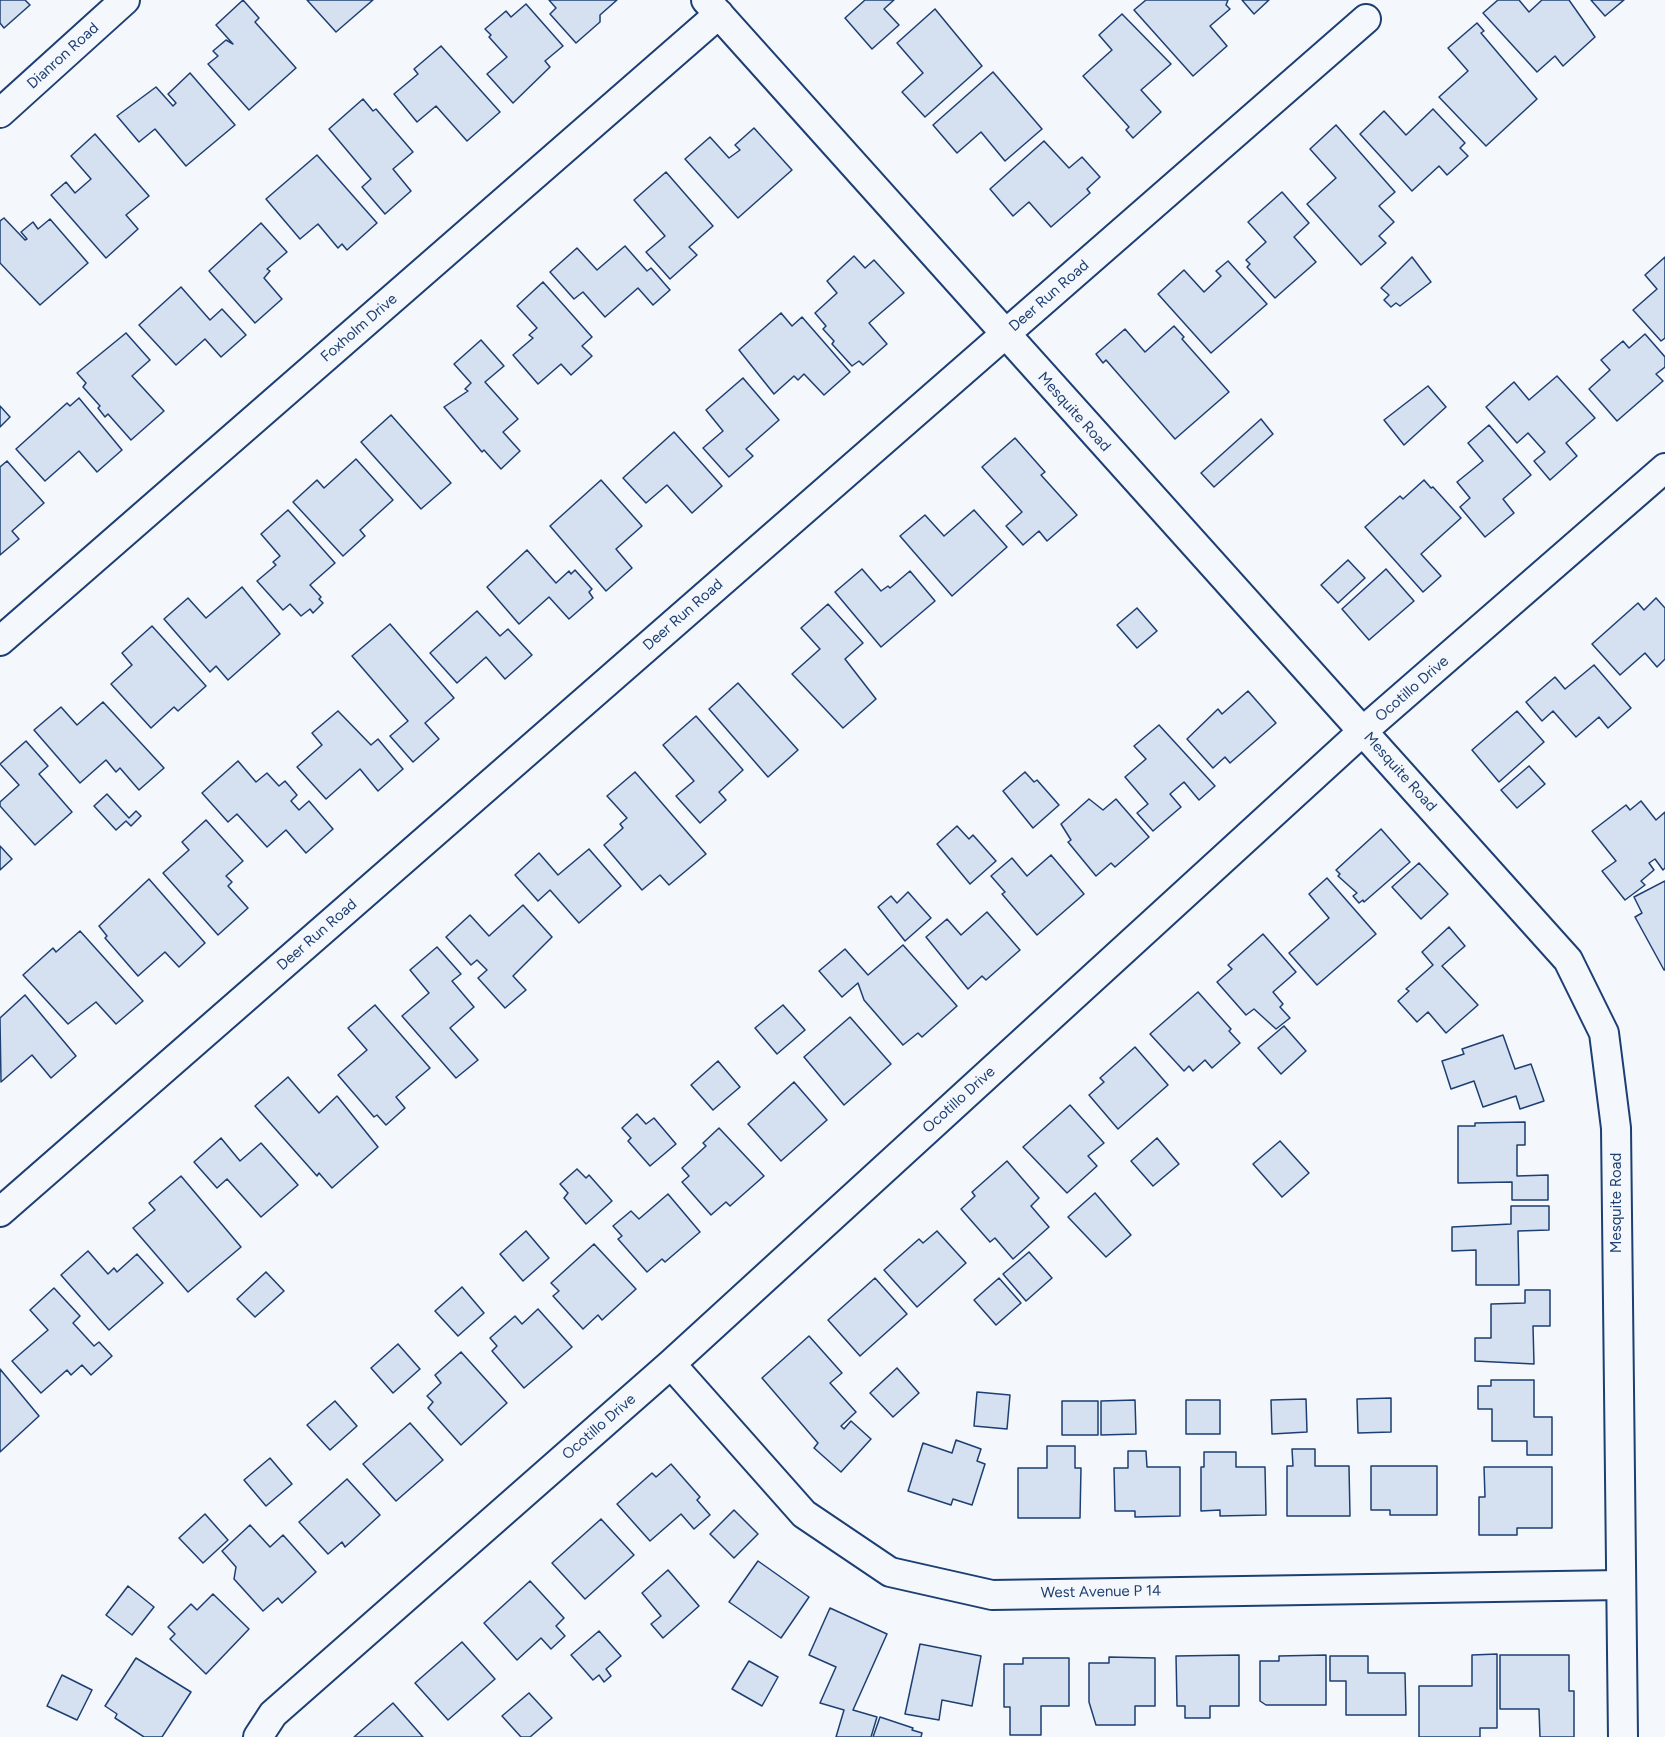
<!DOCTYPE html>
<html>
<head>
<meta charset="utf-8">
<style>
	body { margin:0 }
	canvas { display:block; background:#f4f7fb }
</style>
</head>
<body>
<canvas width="1665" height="1737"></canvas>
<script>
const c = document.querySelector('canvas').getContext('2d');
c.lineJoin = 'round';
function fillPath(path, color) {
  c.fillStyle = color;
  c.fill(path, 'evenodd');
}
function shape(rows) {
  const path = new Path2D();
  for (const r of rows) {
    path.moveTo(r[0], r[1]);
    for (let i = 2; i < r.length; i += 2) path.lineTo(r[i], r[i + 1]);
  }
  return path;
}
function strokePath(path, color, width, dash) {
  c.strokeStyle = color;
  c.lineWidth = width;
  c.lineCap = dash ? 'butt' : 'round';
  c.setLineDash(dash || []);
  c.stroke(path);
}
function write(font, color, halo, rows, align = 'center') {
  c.font = font + ' Figtree,sans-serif';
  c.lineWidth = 4.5;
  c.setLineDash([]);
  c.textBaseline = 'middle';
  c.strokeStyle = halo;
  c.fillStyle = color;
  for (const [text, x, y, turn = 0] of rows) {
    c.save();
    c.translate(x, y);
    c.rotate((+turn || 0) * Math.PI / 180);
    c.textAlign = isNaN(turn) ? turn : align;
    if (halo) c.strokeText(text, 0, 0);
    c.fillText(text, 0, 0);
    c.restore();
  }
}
const building = shape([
	[0,0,25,0,30,5,4,28,0,23,0,0],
	[243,0,259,18,255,22,296,68,249,110,208,64,218,56,213,51,226,40,233,44,216,25,243,0],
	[307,0,373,0,336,32,307,0],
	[549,0,617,0,600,15,600,22,576,43,550,14,556,8,549,0],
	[865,0,894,0,884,9,899,25,872,49,845,18,865,0],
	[1146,0,1228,0,1226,5,1230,9,1210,26,1227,46,1193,76,1134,10,1146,0],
	[1242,0,1269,0,1254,14,1242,0],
	[1498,0,1519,0,1529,12,1542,0,1569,0,1595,37,1563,66,1555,56,1537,72,1483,13,1498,0],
	[1591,0,1624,0,1605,16,1591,0],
	[526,4,563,46,545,61,550,67,513,103,487,74,507,57,489,37,491,35,485,29,506,11,511,17,526,4],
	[935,9,982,66,925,117,902,92,923,73,897,43,935,9],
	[1122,14,1171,64,1141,90,1161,112,1133,138,1126,130,1129,127,1083,76,1112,50,1099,35,1122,14],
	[1477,23,1484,31,1481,33,1537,99,1486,146,1439,97,1468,71,1448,48,1477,23],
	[441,46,500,112,467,141,436,106,417,122,394,94,418,74,414,69,441,46],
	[993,72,1042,129,1005,161,981,132,957,153,933,125,993,72],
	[190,73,235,125,186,166,155,129,139,142,117,116,156,87,173,106,176,103,168,94,190,73],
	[363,99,373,111,376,109,413,152,393,169,411,191,385,214,362,187,371,179,329,129,363,99],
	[1433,109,1465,143,1460,148,1468,156,1447,175,1439,166,1412,191,1360,134,1384,111,1406,135,1433,109],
	[1336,125,1395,192,1379,206,1394,222,1379,236,1386,243,1361,265,1307,204,1336,178,1310,149,1336,125],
	[754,128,792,170,738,218,685,159,710,137,729,158,740,150,735,145,754,128],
	[95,134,149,196,126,215,138,229,106,258,51,195,66,182,75,193,91,179,71,156,95,134],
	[1044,141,1069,168,1082,157,1100,177,1087,189,1090,193,1051,227,1029,202,1013,216,990,189,1044,141],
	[317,155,377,223,347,250,342,244,338,248,318,224,300,239,266,199,317,155],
	[666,172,713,226,689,247,697,255,670,279,646,252,665,236,634,200,666,172],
	[1282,192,1309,223,1294,237,1316,262,1275,298,1247,267,1250,264,1246,260,1266,242,1248,222,1282,192],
	[4,218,25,240,27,239,21,232,33,222,38,229,50,219,88,263,40,305,0,263,0,221,4,218],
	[261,223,287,252,267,269,270,271,264,278,282,299,255,323,209,271,261,223],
	[625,246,647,271,651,268,670,290,653,305,638,288,605,317,583,292,574,299,550,272,577,248,597,270,625,246],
	[854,256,865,268,874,260,904,293,869,323,887,344,863,365,859,361,852,366,832,344,834,341,823,329,826,326,815,313,837,293,827,281,854,256],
	[1412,257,1431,282,1400,306,1396,303,1391,307,1384,300,1389,295,1381,288,1412,257],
	[1665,257,1665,338,1661,341,1633,310,1657,289,1645,275,1665,257],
	[1228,261,1267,304,1211,353,1158,294,1184,270,1204,292,1221,276,1216,271,1228,261],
	[543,282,592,337,582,346,592,356,571,375,561,364,538,384,513,355,533,338,529,335,537,328,517,306,543,282],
	[181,287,210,320,222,309,246,335,221,357,205,339,176,365,139,325,181,287],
	[781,313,792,326,802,317,850,372,824,395,804,374,798,380,794,376,774,394,739,350,781,313],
	[1174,326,1184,337,1182,339,1229,392,1175,439,1106,360,1103,363,1096,354,1125,329,1145,352,1174,326],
	[126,333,150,360,132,376,164,411,131,440,108,414,105,417,98,408,100,406,83,387,86,383,77,373,126,333],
	[1645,334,1665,357,1665,367,1656,374,1663,381,1617,421,1589,389,1610,370,1601,360,1623,341,1629,348,1645,334],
	[481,340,504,366,485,382,518,419,503,432,520,451,501,469,484,450,482,452,444,407,468,391,465,389,471,383,454,364,481,340],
	[1557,376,1595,418,1566,443,1577,456,1550,480,1534,461,1545,452,1528,433,1517,443,1486,407,1514,382,1529,400,1557,376],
	[743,378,779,420,746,449,753,456,729,477,703,448,723,431,706,410,743,378],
	[1428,386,1446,407,1404,445,1384,420,1428,386],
	[79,398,122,450,97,472,79,451,45,481,16,449,67,403,70,406,79,398],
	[0,406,10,417,0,427,0,406],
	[391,415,451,483,421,509,361,442,391,415],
	[1261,419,1273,434,1214,487,1201,473,1261,419],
	[1489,425,1531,475,1503,499,1514,513,1485,537,1460,507,1470,498,1457,482,1483,461,1468,443,1489,425],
	[674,432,722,486,692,513,667,485,646,503,623,478,674,432],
	[1015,438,1045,472,1041,475,1077,515,1047,541,1039,531,1023,545,1006,526,1022,512,982,467,1015,438],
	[356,459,393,500,360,530,365,536,343,556,293,502,317,480,324,488,356,459],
	[7,461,44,503,12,531,19,539,0,555,0,467,7,461],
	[601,480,642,526,616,549,632,568,606,591,550,526,601,480],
	[1424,480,1431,488,1433,487,1461,518,1421,554,1441,576,1423,592,1365,527,1400,496,1403,499,1424,480],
	[288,510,335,563,310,585,321,597,319,599,323,603,313,613,310,609,301,616,290,604,283,610,257,581,276,565,273,562,280,556,261,534,288,510],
	[974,510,1007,547,952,596,900,536,925,515,944,536,974,510],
	[527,550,556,583,569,571,571,574,575,570,592,589,589,592,593,598,569,619,549,597,519,624,487,587,527,550],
	[1348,560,1365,578,1338,603,1321,585,1348,560],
	[862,569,881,591,888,586,890,588,910,571,935,601,881,647,835,592,862,569],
	[1386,569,1414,601,1369,640,1342,609,1386,569],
	[242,587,280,634,228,680,216,666,210,672,164,619,188,598,206,618,242,587],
	[1656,598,1665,608,1665,659,1657,667,1645,653,1620,675,1592,644,1638,603,1644,610,1656,598],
	[828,604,863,643,845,659,876,699,843,728,792,674,820,649,801,628,828,604],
	[1137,608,1157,631,1137,648,1117,625,1137,608],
	[477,611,500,636,508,629,532,655,505,679,486,657,457,683,430,653,477,611],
	[390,624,454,698,425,723,439,739,413,762,390,736,408,721,352,656,390,624],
	[152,626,206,686,178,711,174,707,151,728,111,684,132,665,122,653,152,626],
	[1594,665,1631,708,1608,728,1599,717,1576,737,1553,711,1542,721,1526,702,1555,677,1565,689,1594,665],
	[738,683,798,750,768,777,709,709,738,683],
	[1248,691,1276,723,1230,763,1225,757,1213,768,1187,739,1218,709,1222,714,1248,691],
	[103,702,164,768,139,790,120,768,116,772,106,760,80,783,34,730,61,707,77,725,103,702],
	[338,711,371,745,378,739,403,769,378,791,360,769,326,799,297,767,322,745,312,733,338,711],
	[1517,711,1544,742,1499,782,1472,750,1517,711],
	[696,716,743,770,719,792,726,800,700,823,676,796,694,781,663,745,696,716],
	[1159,725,1215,786,1199,800,1184,782,1170,794,1181,807,1153,831,1137,813,1148,804,1125,777,1146,759,1134,746,1159,725],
	[26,741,48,766,39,774,72,812,35,845,0,806,0,802,19,785,0,764,26,741],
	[238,761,256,782,267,773,279,786,285,781,297,795,291,801,299,810,309,801,333,829,306,853,286,830,267,847,237,814,228,822,202,793,238,761],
	[1529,766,1545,784,1517,808,1501,790,1529,766],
	[635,772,706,854,669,885,660,875,642,890,604,845,623,828,620,824,627,818,607,796,635,772],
	[1025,772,1034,782,1037,780,1059,805,1033,828,1003,791,1025,772],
	[107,794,129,818,136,811,141,816,131,826,126,821,116,830,94,806,107,794],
	[1089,799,1103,810,1116,799,1149,837,1115,867,1111,863,1096,876,1068,842,1071,840,1061,824,1089,799],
	[1641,801,1656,820,1665,812,1665,868,1663,870,1655,859,1649,863,1654,870,1641,881,1645,885,1625,900,1602,871,1616,861,1592,831,1626,805,1630,810,1641,801],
	[206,820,243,861,226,876,232,882,228,886,248,908,218,935,163,873,189,850,182,842,206,820],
	[957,826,969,839,973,835,996,861,970,884,937,844,957,826],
	[1381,829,1410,862,1364,902,1363,900,1359,903,1353,896,1357,893,1338,876,1340,874,1336,870,1381,829],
	[0,846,12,859,0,870,0,846],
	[589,849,621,886,579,923,550,890,538,901,515,875,539,853,558,875,589,849],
	[1051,855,1084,894,1037,935,1002,894,1005,892,991,876,1012,858,1027,876,1051,855],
	[1419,863,1448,894,1421,919,1392,887,1419,863],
	[1327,878,1376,934,1317,985,1289,953,1329,918,1309,894,1327,878],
	[149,879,205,943,179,967,165,952,138,976,105,938,107,936,99,926,149,879],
	[1665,881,1665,970,1664,970,1635,917,1642,913,1634,897,1665,881],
	[908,892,931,918,905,941,878,907,891,896,897,903,908,892],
	[523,905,552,937,513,976,526,990,505,1008,478,978,487,970,477,960,471,965,446,937,470,915,489,936,523,905],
	[987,912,1020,950,986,980,982,976,968,989,926,937,947,919,961,935,987,912],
	[1449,927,1465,946,1442,966,1478,1005,1446,1033,1428,1012,1417,1022,1398,1001,1409,991,1406,989,1433,965,1422,952,1449,927],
	[80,931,143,1001,116,1024,96,1002,68,1024,23,975,53,948,56,952,80,931],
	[1263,934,1296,972,1273,992,1283,1004,1280,1007,1290,1018,1276,1029,1254,1009,1246,1015,1217,982,1232,969,1228,965,1263,934],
	[903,945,957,1006,922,1037,918,1033,903,1045,864,1000,858,983,842,997,819,971,845,949,868,975,903,945],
	[437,947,461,974,452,981,474,1007,450,1028,478,1060,456,1078,402,1016,429,993,410,970,437,947],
	[1198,992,1231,1029,1229,1031,1240,1043,1212,1068,1205,1060,1193,1071,1189,1066,1184,1071,1150,1034,1198,992],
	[25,995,76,1056,51,1078,32,1055,1,1082,0,1018,25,995],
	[375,1005,430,1068,396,1097,405,1108,386,1125,377,1115,374,1117,338,1075,367,1050,348,1028,375,1005],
	[783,1005,805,1030,777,1054,755,1028,783,1005],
	[850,1017,891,1064,844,1105,804,1057,850,1017],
	[1284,1026,1306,1051,1281,1074,1258,1048,1284,1026],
	[1503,1035,1515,1069,1531,1064,1544,1101,1520,1109,1516,1096,1483,1107,1474,1081,1451,1089,1442,1061,1464,1054,1462,1049,1503,1035],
	[1135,1047,1168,1085,1118,1129,1089,1095,1104,1082,1100,1078,1135,1047],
	[718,1061,740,1087,713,1110,691,1085,718,1061],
	[288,1077,319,1113,337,1096,378,1147,332,1188,319,1173,317,1176,255,1106,288,1077],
	[794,1082,827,1120,781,1161,748,1124,794,1082],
	[1070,1105,1104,1143,1088,1156,1097,1166,1067,1193,1023,1147,1070,1105],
	[637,1114,646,1124,654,1118,676,1144,650,1166,628,1141,631,1138,622,1128,637,1114],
	[1525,1122,1525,1145,1517,1145,1517,1176,1548,1175,1548,1200,1512,1200,1512,1182,1458,1183,1458,1126,1475,1126,1475,1123,1525,1122],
	[719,1128,764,1176,730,1206,726,1202,711,1215,682,1182,689,1176,682,1168,706,1146,703,1143,719,1128],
	[221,1138,240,1161,261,1143,298,1185,261,1217,227,1179,217,1188,194,1162,221,1138],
	[1157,1138,1179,1164,1153,1186,1131,1161,1157,1138],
	[1280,1141,1309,1173,1282,1197,1253,1164,1280,1141],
	[1007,1161,1039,1198,1031,1206,1049,1227,1013,1259,995,1238,990,1242,961,1209,975,1196,972,1192,1007,1161],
	[577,1169,586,1178,589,1175,612,1201,586,1224,564,1198,568,1193,560,1184,577,1169],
	[181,1176,241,1247,188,1292,133,1228,155,1210,149,1203,181,1176],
	[1095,1193,1131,1235,1106,1257,1068,1217,1095,1193],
	[668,1194,700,1232,665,1262,662,1259,647,1272,618,1239,622,1236,613,1226,631,1211,639,1219,668,1194],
	[1511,1206,1549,1206,1549,1230,1518,1231,1519,1285,1476,1285,1476,1250,1452,1251,1452,1227,1511,1224,1511,1206],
	[526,1231,549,1258,523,1281,500,1254,526,1231],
	[937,1231,966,1263,917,1307,884,1270,919,1239,923,1243,937,1231],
	[594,1244,636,1289,602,1320,598,1315,583,1329,553,1296,559,1291,551,1283,594,1244],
	[88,1251,108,1274,114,1268,117,1272,137,1254,163,1283,109,1330,61,1275,88,1251],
	[1029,1252,1052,1278,1026,1301,1003,1274,1029,1252],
	[266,1272,284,1291,255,1317,237,1299,266,1272],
	[875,1278,907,1314,860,1356,828,1320,875,1278],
	[999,1278,1021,1303,996,1325,974,1300,999,1278],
	[462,1287,484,1313,458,1336,435,1311,462,1287],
	[54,1288,80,1316,73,1323,94,1346,99,1342,112,1356,91,1375,82,1365,71,1375,67,1370,41,1393,12,1361,48,1330,30,1310,54,1288],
	[1525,1290,1550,1290,1550,1326,1533,1326,1534,1364,1475,1361,1475,1338,1491,1338,1491,1304,1525,1303,1525,1290],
	[538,1309,572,1347,524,1388,492,1351,497,1346,490,1338,515,1316,522,1324,538,1309],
	[809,1336,842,1373,830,1383,856,1412,841,1426,844,1429,851,1421,871,1439,841,1472,814,1448,818,1443,762,1378,809,1336],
	[398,1344,420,1369,393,1393,371,1368,398,1344],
	[461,1352,507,1403,461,1445,428,1408,433,1402,427,1396,441,1383,435,1375,461,1352],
	[897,1368,919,1393,893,1417,870,1393,897,1368],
	[0,1369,39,1416,0,1452,0,1369],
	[1491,1380,1534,1380,1534,1417,1552,1417,1552,1455,1527,1455,1527,1441,1492,1441,1492,1409,1478,1409,1478,1386,1491,1386,1491,1380],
	[977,1392,1010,1395,1007,1429,974,1426,977,1392],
	[1391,1398,1391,1432,1358,1433,1357,1399,1391,1398],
	[1306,1399,1307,1432,1272,1434,1271,1400,1306,1399],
	[1135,1400,1136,1434,1101,1435,1101,1401,1135,1400],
	[1186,1400,1220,1400,1220,1434,1186,1434,1186,1400],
	[335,1401,357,1426,330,1450,307,1425,335,1401],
	[1062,1401,1098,1401,1098,1435,1062,1435,1062,1401],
	[410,1423,443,1460,396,1501,363,1464,410,1423],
	[956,1440,981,1449,977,1461,985,1464,972,1505,953,1499,951,1505,908,1491,923,1443,952,1453,956,1440],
	[1047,1446,1075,1446,1075,1468,1081,1468,1080,1518,1018,1518,1018,1468,1047,1468,1047,1446],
	[1292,1449,1315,1449,1315,1466,1349,1466,1350,1516,1287,1516,1287,1466,1293,1466,1292,1449],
	[1128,1451,1146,1451,1147,1467,1180,1467,1180,1516,1135,1517,1135,1511,1115,1511,1114,1468,1128,1468,1128,1451],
	[1204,1452,1236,1452,1236,1467,1265,1467,1266,1515,1220,1516,1220,1510,1201,1511,1201,1467,1204,1467,1204,1452],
	[270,1458,292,1484,266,1506,244,1480,270,1458],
	[671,1464,700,1497,697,1500,710,1515,694,1529,681,1514,650,1541,617,1504,652,1473,656,1477,671,1464],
	[1371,1466,1437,1466,1437,1515,1390,1515,1390,1510,1371,1510,1371,1466],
	[1484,1467,1552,1467,1552,1528,1517,1528,1517,1535,1479,1535,1479,1497,1485,1497,1484,1467],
	[347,1479,380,1515,345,1547,342,1542,328,1554,299,1522,347,1479],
	[734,1510,758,1534,734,1558,710,1534,734,1510],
	[205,1514,228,1540,203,1563,179,1538,205,1514],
	[601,1519,634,1555,585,1599,552,1563,601,1519],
	[250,1525,270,1547,283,1535,316,1572,282,1603,278,1598,263,1611,234,1579,236,1567,222,1551,250,1525],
	[758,1561,809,1597,781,1638,729,1602,758,1561],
	[668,1570,699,1606,663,1638,651,1624,661,1616,642,1593,668,1570],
	[530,1581,564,1618,556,1626,565,1636,551,1649,541,1638,517,1660,484,1623,530,1581],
	[128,1586,154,1607,132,1635,106,1615,128,1586],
	[213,1594,249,1629,206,1674,170,1639,175,1634,168,1627,191,1604,197,1610,213,1594],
	[830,1608,887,1634,853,1710,877,1717,871,1737,836,1737,844,1710,820,1703,836,1667,809,1655,830,1608],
	[599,1631,621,1656,606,1669,611,1676,604,1682,599,1675,593,1680,571,1655,599,1631],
	[462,1642,495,1679,448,1720,415,1683,462,1642],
	[920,1644,981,1656,972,1706,942,1700,939,1720,905,1714,920,1644],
	[1497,1654,1497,1728,1480,1728,1480,1737,1419,1737,1419,1686,1472,1686,1472,1655,1497,1654],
	[1239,1655,1239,1706,1210,1706,1210,1718,1185,1718,1185,1706,1177,1706,1176,1656,1239,1655],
	[1326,1655,1326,1705,1266,1705,1260,1701,1260,1661,1279,1661,1279,1656,1326,1655],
	[1500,1655,1569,1655,1569,1691,1574,1691,1574,1737,1540,1737,1539,1709,1500,1709,1500,1655],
	[1330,1656,1368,1656,1368,1673,1405,1673,1406,1715,1346,1715,1346,1681,1330,1681,1330,1656],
	[1109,1657,1155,1658,1155,1706,1135,1706,1135,1725,1096,1725,1089,1702,1089,1663,1109,1663,1109,1657],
	[136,1658,191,1692,162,1737,144,1737,115,1718,117,1714,105,1706,136,1658],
	[1023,1658,1069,1658,1069,1706,1041,1706,1041,1735,1010,1735,1010,1707,1004,1707,1004,1664,1023,1664,1023,1658],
	[749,1661,778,1677,762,1706,732,1689,749,1661],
	[62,1675,92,1690,77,1720,47,1706,62,1675],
	[529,1693,552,1718,530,1737,521,1737,502,1716,529,1693],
	[393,1703,423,1737,354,1737,393,1703],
	[880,1717,913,1728,912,1730,922,1733,921,1737,873,1737,880,1717]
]);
const minor = shape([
	[706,0,1568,960,1604,1033,1616,1128,1623,1737],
	[0,113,125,0],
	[0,641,719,14],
	[0,1212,1366,19],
	[671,1364,804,1514,890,1572,992,1595,1620,1585],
	[258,1737,273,1714,671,1364,1363,731,1665,468]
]);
const streetNames = [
	["Dianron Road",63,56,-42],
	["Deer Run Road",1049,296,-41],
	["Foxholm Drive",359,328,-41],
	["Mesquite Road",1074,412,48],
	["Deer Run Road",683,615,-41],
	["Ocotillo Drive",1412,689,-41],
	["Mesquite Road",1400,772,48],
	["Deer Run Road",317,935,-41],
	["Ocotillo Drive",959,1100,-42],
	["Mesquite Road",1617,1203,-90],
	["Ocotillo Drive",599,1427,-41],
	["West Avenue P 14",1101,1592,-1]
];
fillPath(building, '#d5e0f0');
strokePath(building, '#1d3f73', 1.5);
strokePath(minor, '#1d3f73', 32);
strokePath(minor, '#f4f7fb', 28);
write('15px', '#1d3f73', '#f4f7fb', streetNames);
</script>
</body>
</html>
